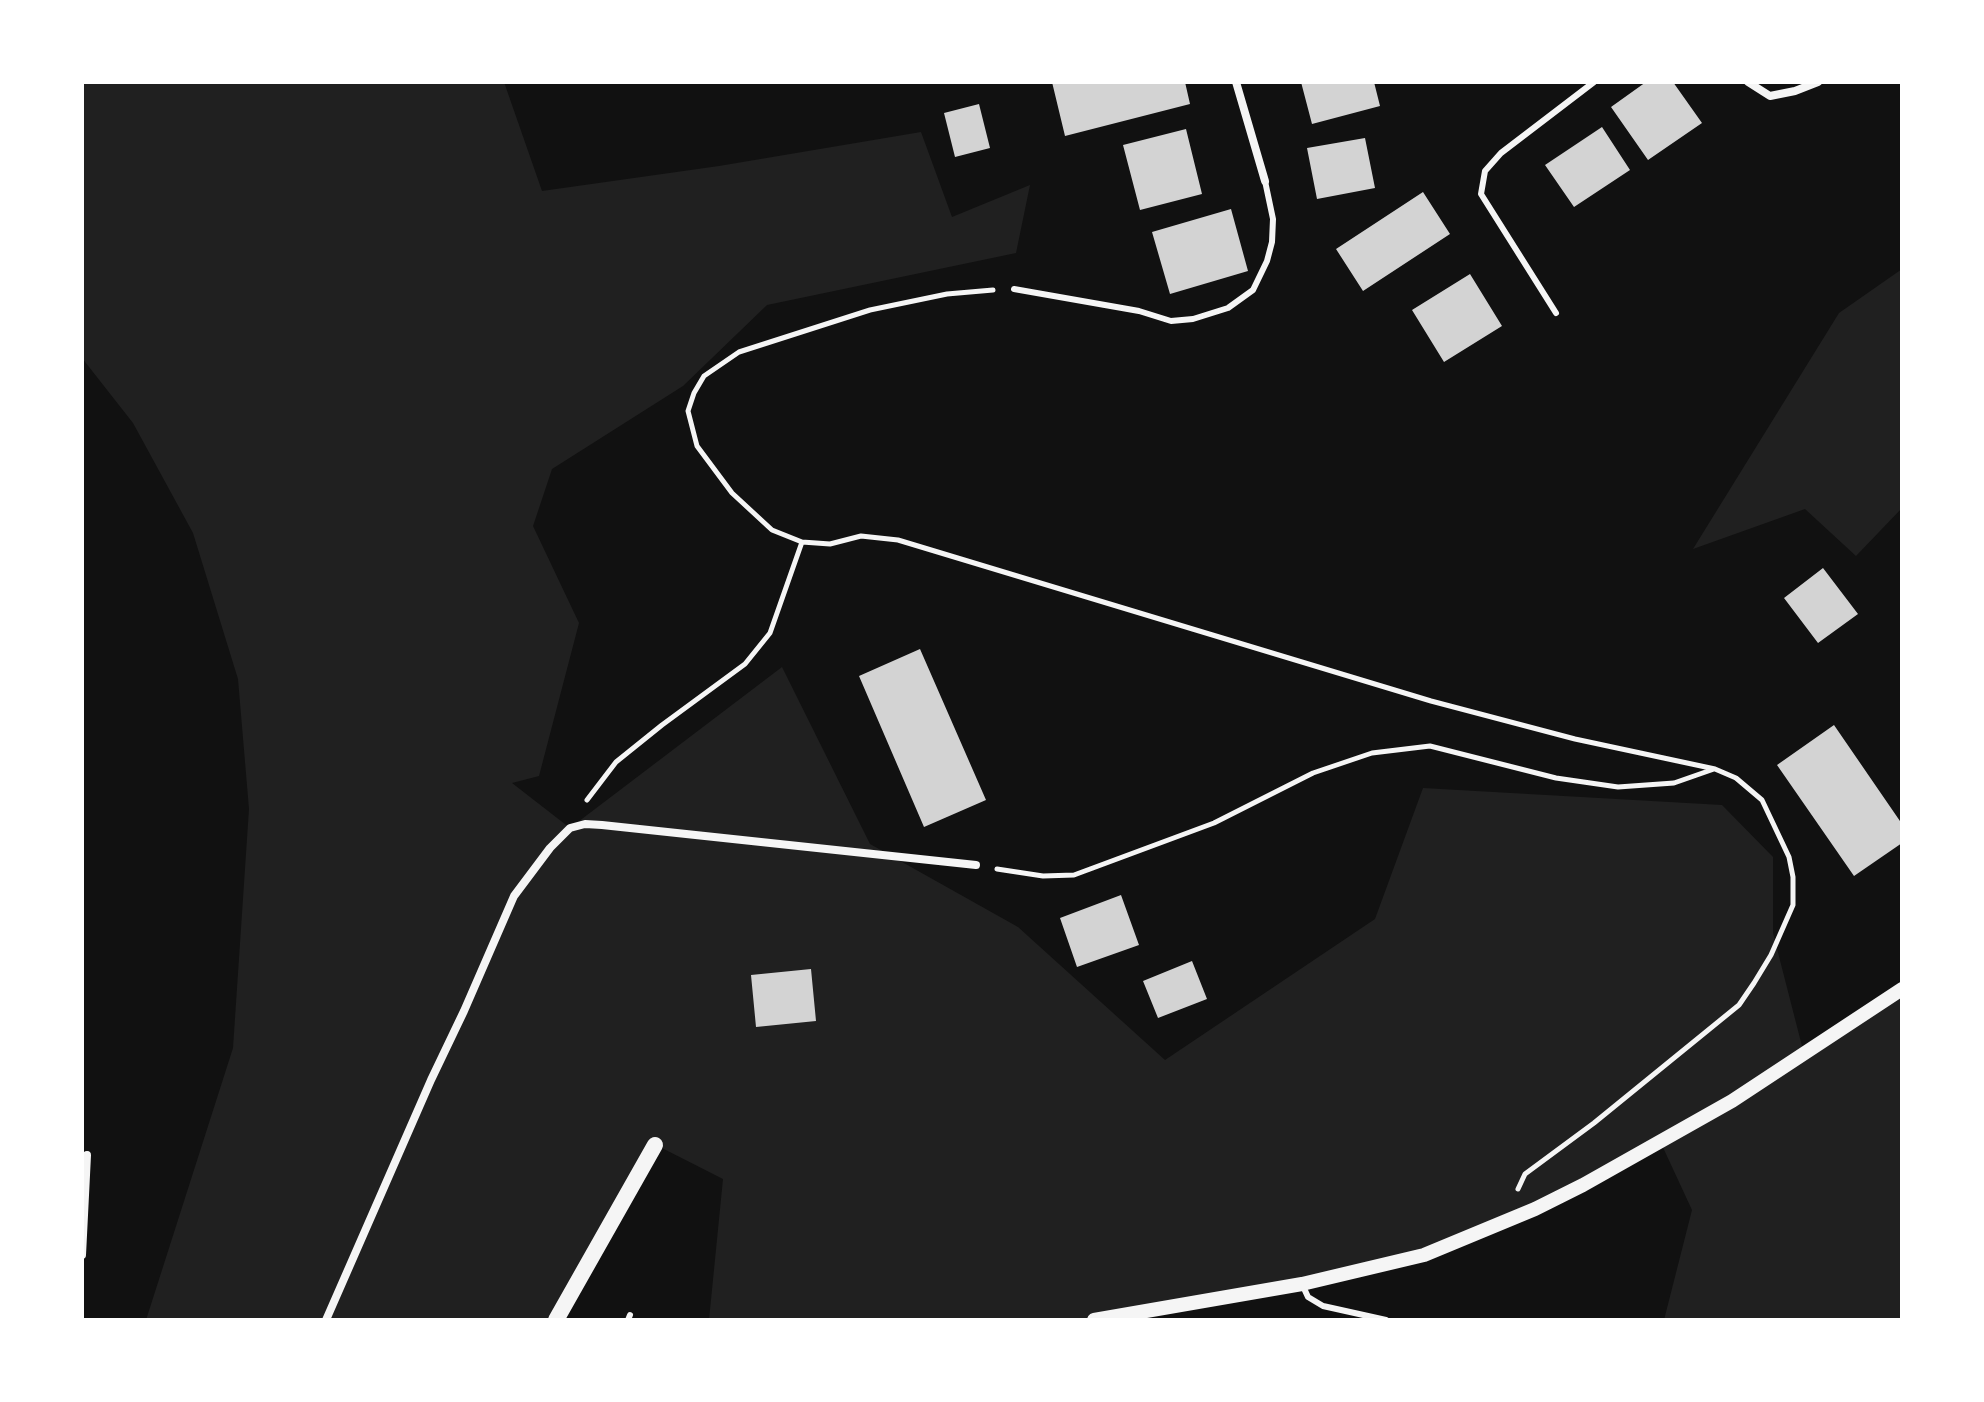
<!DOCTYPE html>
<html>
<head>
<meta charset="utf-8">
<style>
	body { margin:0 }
	#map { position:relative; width:1984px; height:1402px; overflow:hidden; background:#111; font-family:"Exo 2",sans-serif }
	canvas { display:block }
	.frame { position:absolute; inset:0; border:84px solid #fff; pointer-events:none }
</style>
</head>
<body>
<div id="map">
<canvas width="1984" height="1402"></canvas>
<div class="frame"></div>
</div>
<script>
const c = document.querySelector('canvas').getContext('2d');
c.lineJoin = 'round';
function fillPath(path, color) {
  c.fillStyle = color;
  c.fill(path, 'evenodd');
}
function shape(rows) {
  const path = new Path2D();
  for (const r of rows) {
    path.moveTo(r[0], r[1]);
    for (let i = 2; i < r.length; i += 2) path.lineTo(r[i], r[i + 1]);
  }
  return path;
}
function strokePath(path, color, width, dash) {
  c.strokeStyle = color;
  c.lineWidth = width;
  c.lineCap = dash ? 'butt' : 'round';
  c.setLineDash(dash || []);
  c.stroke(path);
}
const green = shape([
	[82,82,504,82,542,191,719,166,921,132,952,217,1030,185,1016,253,767,305,683,386,552,469,533,526,579,623,539,776,512,783,570,828,782,667,870,844,1018,927,1165,1060,1375,919,1423,788,1722,805,1773,857,1773,933,1804,1054,1902,985,1902,1320,1664,1320,1692,1210,1660,1141,1583,1185,1424,1255,1095,1320,709,1320,723,1179,656,1145,556,1320,146,1320,233,1048,249,809,238,679,193,533,133,423,82,358],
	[1902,269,1902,508,1856,556,1805,509,1693,549,1839,313]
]);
const building = shape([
	[1052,82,1185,82,1190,104,1065,136],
	[1301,82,1374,82,1380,106,1312,124],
	[1646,82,1673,82,1702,123,1648,160,1611,107],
	[979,104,990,148,955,157,944,113],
	[1602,127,1630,170,1574,207,1545,165],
	[1186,129,1202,194,1140,210,1123,145],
	[1365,138,1375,188,1317,199,1307,148],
	[1423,192,1450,234,1363,291,1336,249],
	[1231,209,1248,271,1170,294,1152,232],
	[1470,274,1502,326,1444,362,1412,310],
	[1823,568,1858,614,1818,643,1784,598],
	[920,649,986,800,924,827,859,676],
	[1834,725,1902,824,1902,843,1854,876,1777,765],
	[1121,895,1139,945,1077,967,1060,918],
	[1192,961,1207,999,1158,1018,1143,981],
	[811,969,816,1021,756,1027,751,975]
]);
const path = shape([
	[993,290,947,294,870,310,739,352,704,376,694,393,688,411,697,446,732,493,772,530,802,542,830,544,861,536,898,540,1431,701,1575,739,1715,769,1736,778,1762,800,1789,857,1793,877,1793,905,1771,955,1754,983,1739,1005,1594,1123,1525,1174,1518,1189],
	[587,800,616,762,662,725,745,664,770,633,802,542],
	[997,869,1043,876,1074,875,1214,823,1313,773,1372,753,1430,746,1556,778,1618,787,1674,783,1714,769]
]);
const service = shape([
	[1014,289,1139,311,1171,321,1193,319,1228,308,1253,290,1267,261,1272,242,1273,219,1265,181],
	[1556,313,1481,194,1485,171,1501,153,1594,82],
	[1302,1284,1308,1297,1323,1306,1386,1320],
	[628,1320,630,1315]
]);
const minor = shape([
	[1236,82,1265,181],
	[1748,82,1770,96,1795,91,1818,82],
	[82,1255,87,1155],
	[326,1320,431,1080,464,1011,514,896,550,848,570,828,585,824,602,825,976,865]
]);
const tertiary = shape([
	[1094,1320,1302,1284,1424,1255,1535,1209,1583,1185,1732,1101,1902,989]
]);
const secondary = shape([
	[556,1320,655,1145]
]);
fillPath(green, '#202020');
fillPath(building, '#d3d3d3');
strokePath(path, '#f5f5f5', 5);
strokePath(service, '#f5f5f5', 6);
strokePath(minor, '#f5f5f5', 8);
strokePath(tertiary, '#f5f5f5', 14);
strokePath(secondary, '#f5f5f5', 16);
</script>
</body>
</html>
